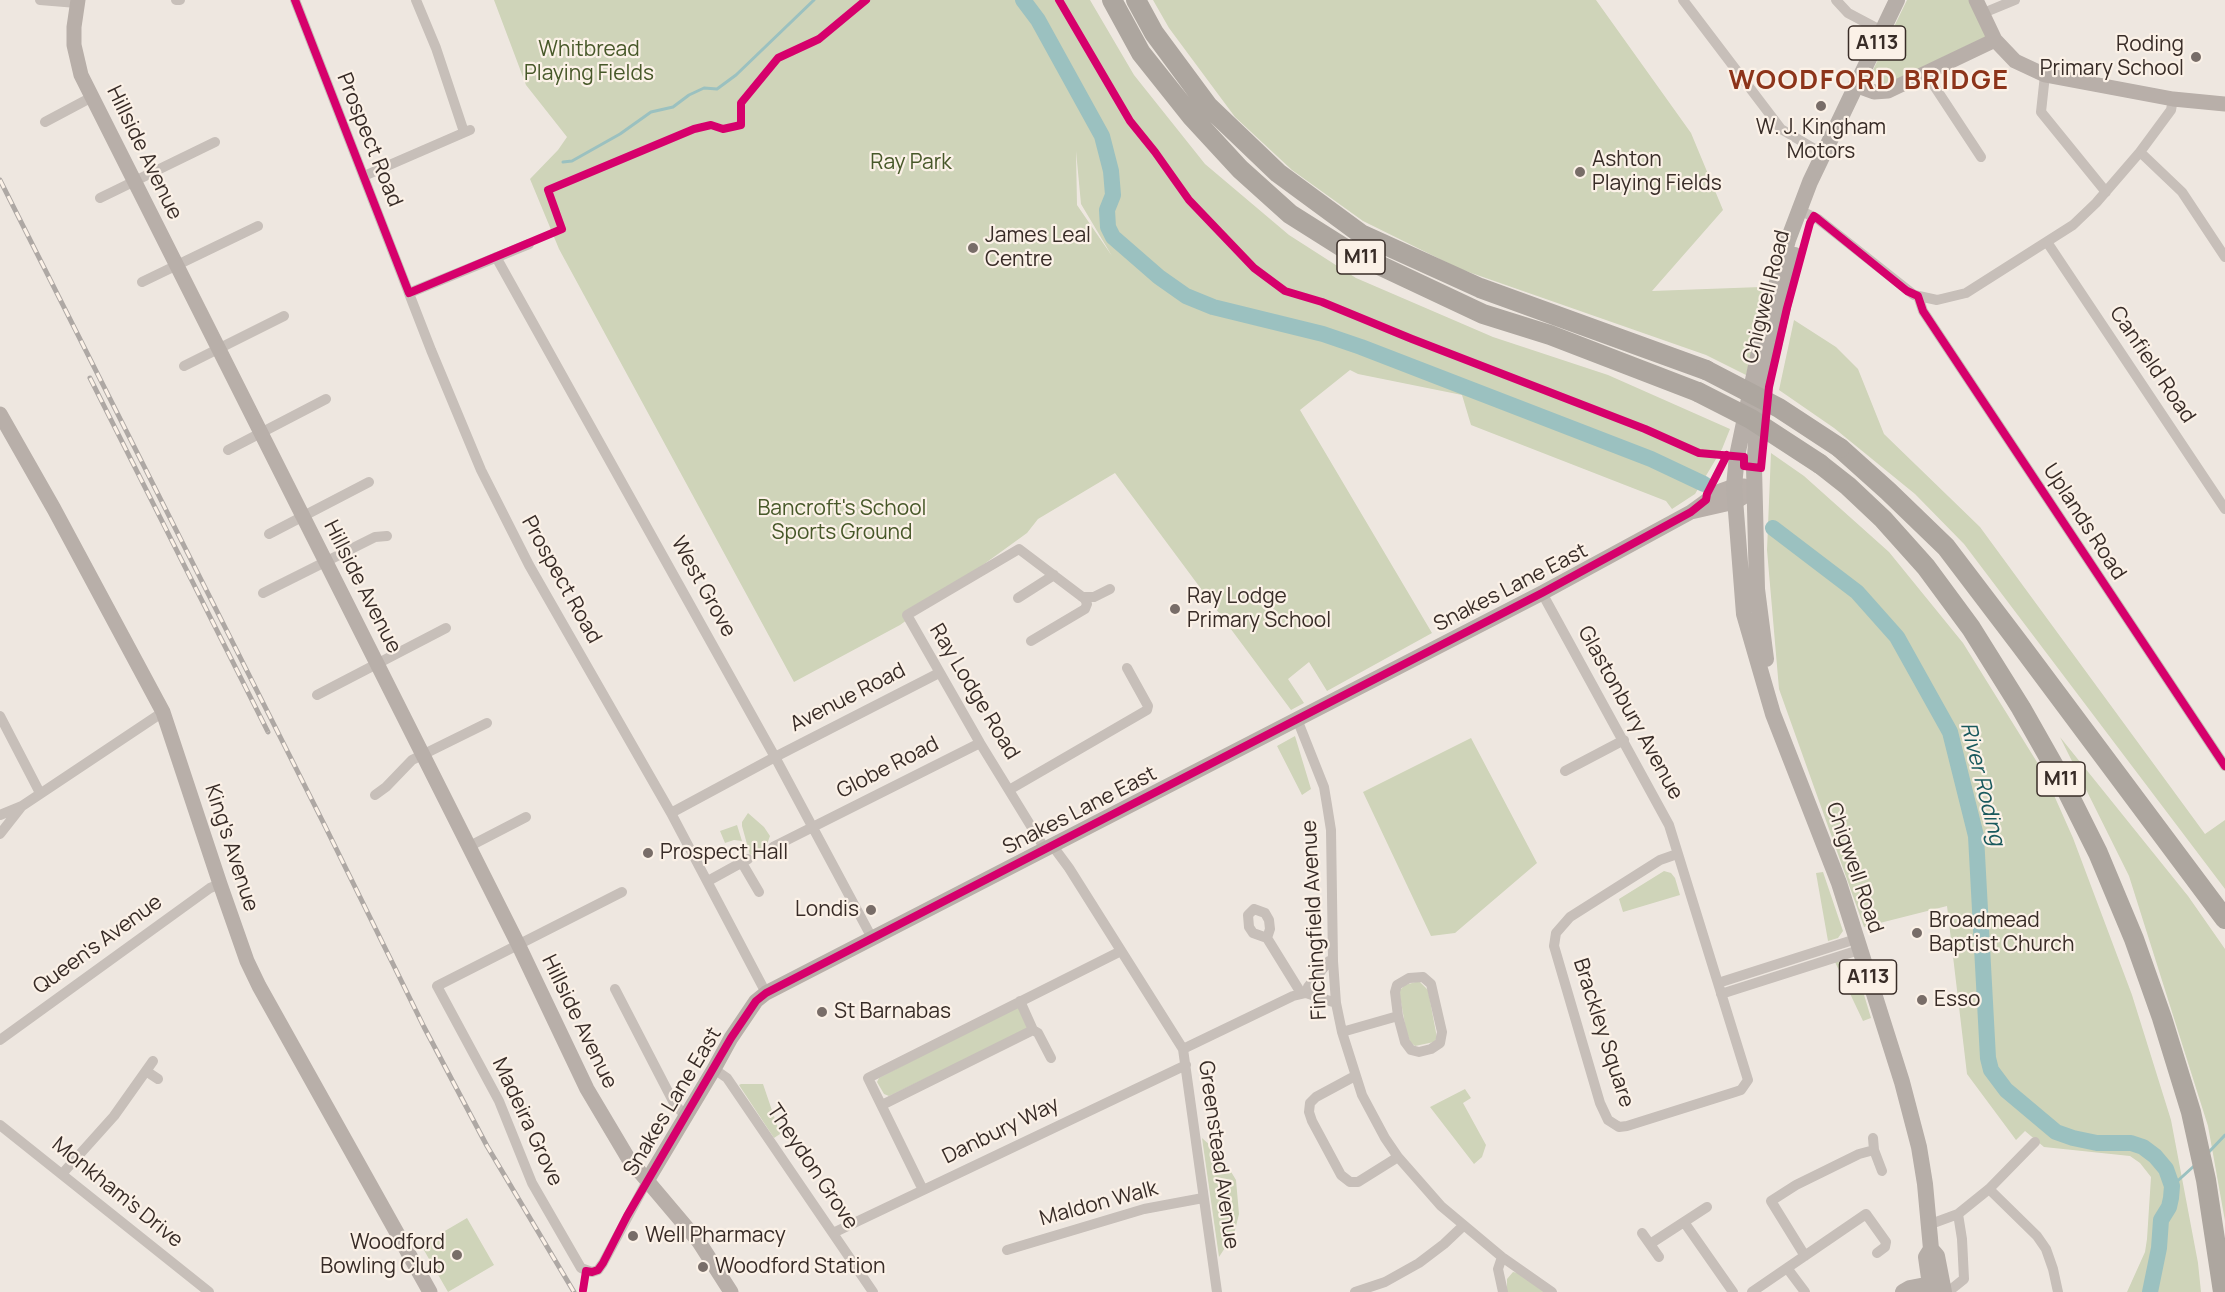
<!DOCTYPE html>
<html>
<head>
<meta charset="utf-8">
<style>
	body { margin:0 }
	canvas { display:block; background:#eee7e0 }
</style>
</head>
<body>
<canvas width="2225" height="1292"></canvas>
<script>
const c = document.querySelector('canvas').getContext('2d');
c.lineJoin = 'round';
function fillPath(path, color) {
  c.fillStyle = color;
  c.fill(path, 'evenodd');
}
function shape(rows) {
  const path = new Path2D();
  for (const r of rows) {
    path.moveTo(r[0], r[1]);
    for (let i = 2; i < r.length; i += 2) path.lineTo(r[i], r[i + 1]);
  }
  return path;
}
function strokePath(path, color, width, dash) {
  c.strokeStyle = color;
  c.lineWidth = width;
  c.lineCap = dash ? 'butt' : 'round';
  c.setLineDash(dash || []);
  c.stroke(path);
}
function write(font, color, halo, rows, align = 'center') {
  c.font = font + ' Manrope,sans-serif';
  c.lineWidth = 4.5;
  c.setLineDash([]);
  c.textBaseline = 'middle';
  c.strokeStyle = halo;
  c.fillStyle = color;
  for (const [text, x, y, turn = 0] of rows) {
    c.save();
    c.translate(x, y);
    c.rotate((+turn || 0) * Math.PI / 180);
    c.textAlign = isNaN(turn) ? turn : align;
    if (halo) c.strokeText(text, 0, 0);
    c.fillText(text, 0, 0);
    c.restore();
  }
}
const green = shape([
	[494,0,1090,0,1134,75,1205,164,1289,235,1356,278,1493,337,1608,375,1730,429,1722,449,1695,494,1672,509,1666,501,1471,425,1462,395,1358,374,1350,370,1300,410,1432,633,1327,691,1309,662,1288,679,1304,703,1291,710,1115,473,1038,519,1027,533,900,625,794,682,559,249,530,179,558,150,567,137,526,85],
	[1076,151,1081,204,1112,256,1077,205],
	[1153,0,1596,0,1691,133,1723,210,1652,291,1761,287,1767,293,1746,375,1706,355,1460,269,1363,221,1292,170,1235,117,1169,28],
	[1907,0,1973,0,1987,36,1889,83,1883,84,1876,81,1873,70],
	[1794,320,1836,347,1858,369,1884,434,1980,527,2205,834,2225,820,2225,889,1964,544,1915,494,1834,428,1779,390],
	[1771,453,1804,476,1889,552,1963,643,2045,775,2073,838,2132,995,2171,1120,2198,1263,2201,1292,2127,1292,2145,1252,2147,1239,2151,1177,2140,1163,2130,1156,2044,1147,2025,1131,2016,1140,1967,1074,1947,906,1864,927,1779,689,1767,550],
	[1295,736,1311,789,1302,795,1277,746],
	[2060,737,2188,896,2225,949,2225,1221,2208,1126,2129,876],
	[1471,738,1537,863,1455,933,1431,936,1363,792],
	[748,813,764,827,770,836,766,847,750,855,742,826,742,822],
	[737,825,742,841,734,840,725,843,720,831],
	[1664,871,1671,873,1675,878,1680,895,1623,912,1619,899],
	[1823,872,1843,931,1838,938,1828,941,1816,873],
	[1848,959,1855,965,1871,1018,1863,1021,1835,962],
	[1419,981,1428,990,1437,1038,1434,1042,1415,1046,1410,1042,1406,1030,1399,991,1405,985],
	[1019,1005,1030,1028,889,1096,884,1094,877,1082,879,1078],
	[741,1084,763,1084,780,1134,774,1138,739,1085],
	[1465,1089,1471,1098,1463,1103,1486,1145,1482,1157,1474,1164,1430,1107],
	[1202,1138,1221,1155,1236,1180,1239,1214,1234,1234,1219,1257],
	[467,1218,494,1265,448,1292,421,1245],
	[1513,1272,1518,1273,1544,1292,1507,1292,1507,1279]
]);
const stream = shape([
	[563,162,572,161,620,134,651,112,673,107,689,95,704,88,717,89,736,75,814,0],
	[2208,1153,2225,1135],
	[2172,1186,2194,1166]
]);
const river = shape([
	[1023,0,1038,20,1102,136,1111,171,1113,195,1107,210,1108,227,1113,237,1159,277,1186,296,1213,307,1323,334,1361,347,1651,459,1704,484],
	[1773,528,1857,592,1897,637,1950,732,1976,836,1988,1058,1991,1070,2006,1090,2056,1132,2073,1138,2097,1143,2131,1143,2143,1147,2155,1156,2166,1169,2172,1186,2171,1198,2169,1207,2161,1220,2159,1248,2150,1292]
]);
const street = shape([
	[40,0,77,3],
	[176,0,180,0],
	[295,0,431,350,481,470,529,565,671,813,766,993],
	[416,0,436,48,464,132],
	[1683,0,1781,129,1823,154],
	[1836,0,1848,13,1882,31],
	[1981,14,2015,0],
	[1925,72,1981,157],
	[2045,75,2041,112,2106,192],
	[45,122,92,97],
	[2140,152,2182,192,2225,257],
	[364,176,470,130],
	[100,198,215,142],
	[1799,210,1818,219,1914,295,1937,300,1966,293,2073,225,2096,203,2140,152,2171,110,2173,99],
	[2047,242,2225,509],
	[496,257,775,757,872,938],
	[142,282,258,226],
	[409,293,529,244],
	[1918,296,1923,311,2225,766],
	[184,366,284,316],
	[228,450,326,399],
	[269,534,369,482],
	[263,593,375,537,387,536],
	[1542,593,1669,825,1748,1080,1741,1090,1735,1092,1627,1126,1619,1127,1608,1120,1600,1103,1554,946,1556,933,1570,917,1660,860,1677,854],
	[1082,597,1094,597,1110,589],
	[1018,598,1054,575],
	[1031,641,1085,609,1087,604,1085,599,1019,549,907,615,980,743,1045,849],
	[317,695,446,628],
	[0,716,40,793],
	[1297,719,1324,787,1327,805,1331,830,1333,961,1336,1003,1342,1032,1362,1095,1385,1138,1398,1157,1441,1206,1502,1257,1552,1292],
	[1565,771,1624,740],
	[1009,790,1147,710,1148,706,1127,668],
	[375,795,386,787,412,760,487,723],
	[671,813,775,757,939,673],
	[0,815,22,806],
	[0,834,22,806,163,712],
	[1052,845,1069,868,1183,1049,1217,1292],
	[468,847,526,817],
	[773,847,980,743],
	[742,863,759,892],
	[708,881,748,859],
	[622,892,437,986,499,1101,532,1183,581,1268,592,1272,598,1270,603,1263,647,1181],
	[1254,909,1265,913,1269,920,1270,929,1267,938,1253,933,1249,927,1248,915,1254,909],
	[1267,938,1301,993],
	[1718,983,1856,939],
	[615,989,675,1105,686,1116],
	[1306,993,1336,1003],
	[1721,994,1859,950],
	[1020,1001,1033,1030,1038,1033,1051,1058],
	[1342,1032,1398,1016,1395,992,1397,985,1409,978,1423,977,1431,984,1442,1032,1440,1043,1431,1049,1419,1052,1411,1050,1405,1042,1398,1016],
	[0,1040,210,888,220,884],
	[1183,1049,1293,996,1306,993,1308,987,1329,961,1333,961],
	[714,1069,727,1078,873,1292],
	[146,1071,158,1079],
	[1355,1076,1316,1097,1310,1103,1309,1112,1312,1121,1341,1175,1350,1182,1358,1182,1398,1157],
	[882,1105,1033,1030],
	[0,1125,209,1292],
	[1873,1138,1874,1150],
	[62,1174,114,1116,153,1061],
	[1989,1189,2037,1236,2046,1249,2053,1269,2058,1292],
	[923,1190,868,1078,1121,951],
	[1684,1222,1733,1292],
	[1928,1225,1958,1214,1989,1189,2035,1142],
	[833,1233,1186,1065],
	[1642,1233,1659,1257],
	[1650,1244,1707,1207],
	[1007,1250,1144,1209,1203,1198],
	[1805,1256,1771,1201,1796,1185,1859,1154,1874,1150,1882,1171],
	[1502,1257,1498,1269,1503,1292],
	[1787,1268,1805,1292],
	[1355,1292,1385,1282,1419,1263,1444,1244,1463,1226],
	[1752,1292,1866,1214,1886,1242,1885,1247,1877,1253],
	[1948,1292,1964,1279,1962,1239,1958,1214]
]);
const secondary = shape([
	[78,0,74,27,74,45,81,75,518,944,587,1089,628,1158,699,1242,731,1292],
	[1976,0,1995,40,2015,61,2045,75,2173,99,2225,104],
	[1855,85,1874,92,1888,91,1995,40],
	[0,414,54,509,163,712,220,884,247,961,259,986,430,1292],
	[647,1181,714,1069,731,1038,756,1001,766,993,1542,593,1691,512,1720,491,1734,486,1744,486,1753,491,1735,502,1691,512]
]);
const primary = shape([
	[1897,0,1810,182,1788,240,1760,347,1737,456,1734,486,1744,614,1773,714,1839,883,1902,1082,1919,1147,1925,1184,1931,1249],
	[1766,659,1757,589,1754,467,1759,409,1795,255],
	[1931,1249,1937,1256,1944,1292],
	[1903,1292,1910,1288,1941,1282],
	[1931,1292,1926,1257,1931,1249]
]);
const highway = shape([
	[1112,0,1141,53,1192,117,1240,169,1290,214,1347,250,1483,314,1550,335,1698,392],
	[1136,0,1154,33,1208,106,1278,173,1361,234,1480,288,1706,370],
	[1840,448,1888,491,1946,547,2022,647,2225,919],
	[1820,464,1848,486,1883,519,1926,567,1971,628,2021,708,2059,775,2098,853,2134,939,2162,1018,2191,1112,2206,1180,2223,1292]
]);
const rail = shape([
	[0,180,325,826,424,1027,487,1146,574,1292],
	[90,378,268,732]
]);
const highwayBridge = shape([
	[1706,370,1779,408,1840,448],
	[1698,392,1751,419,1820,464]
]);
const cycleway = shape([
	[295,0,409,293,562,229,548,190,694,129,711,125,723,129,741,125,741,103,778,58,819,39,866,0],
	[1059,0,1130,121,1155,152,1189,200,1254,268,1285,291,1322,302,1412,339,1645,429,1699,453,1744,457,1744,466,1761,468,1769,387,1787,308,1810,223,1814,216,1818,219,1907,291,1918,296,1923,311,2225,766],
	[583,1290,586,1271,592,1272,598,1270,603,1263,627,1216,731,1038,756,1001,766,993,1542,593,1691,512,1706,500,1707,494,1727,455]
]);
const markers = [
	[2196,57,6,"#786d68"],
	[1821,106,6,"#786d68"],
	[1580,172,6,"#786d68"],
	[973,248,6,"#786d68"],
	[1175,609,6,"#786d68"],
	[648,853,6,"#786d68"],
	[871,910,6,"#786d68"],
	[1917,933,6,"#786d68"],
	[1922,1000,6,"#786d68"],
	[822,1012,6,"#786d68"],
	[633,1236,6,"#786d68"],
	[457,1255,6,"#786d68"],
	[703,1267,6,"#786d68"]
];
const shields = [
	[1877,43,57],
	[1361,257,48],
	[2061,779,48],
	[1868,977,57]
];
const shieldNames = [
	["A113",1877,43],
	["M11",1361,257],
	["M11",2061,779],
	["A113",1868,977]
];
const poiNames = [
	["Roding",2184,45,"right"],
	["Primary School",2184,69,"right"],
	["W. J. Kingham",1821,128,"center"],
	["Motors",1821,152,"center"],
	["Ashton",1592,160],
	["Playing Fields",1592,184],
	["James Leal",985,236],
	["Centre",985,260],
	["Ray Lodge",1187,597],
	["Primary School",1187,621],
	["Prospect Hall",660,853],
	["Londis",859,910,"right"],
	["Broadmead",1929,921],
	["Baptist Church",1929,945],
	["Esso",1934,1000],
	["St Barnabas",834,1012],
	["Well Pharmacy",645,1236],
	["Woodford",445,1243,"right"],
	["Bowling Club",445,1267,"right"],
	["Woodford Station",715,1267]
];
const parkNames = [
	["Whitbread",589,50],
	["Playing Fields",589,74],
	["Ray Park",911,163],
	["Bancroft's School",842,509],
	["Sports Ground",842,533]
];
const streetNames = [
	["Prospect Road",369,140,68],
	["Hillside Avenue",144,153,64],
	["Chigwell Road",1767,297,-76],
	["Canfield Road",2152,365,56],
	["Uplands Road",2084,522,57],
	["Prospect Road",561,580,61],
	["Hillside Avenue",362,587,63],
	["West Grove",703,587,61],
	["Snakes Lane East",1511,588,-27],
	["Ray Lodge Road",974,692,59],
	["Avenue Road",848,698,-27],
	["Glastonbury Avenue",1630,713,61],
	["Globe Road",888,768,-27],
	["Snakes Lane East",1080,811,-27],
	["King's Avenue",231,848,72],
	["Chigwell Road",1854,868,71],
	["Finchingfield Avenue",1315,920,-93],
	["Queen's Avenue",98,945,-36],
	["Hillside Avenue",579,1022,64],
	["Brackley Square",1603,1033,72],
	["Snakes Lane East",673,1102,-59],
	["Madeira Grove",527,1122,65],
	["Danbury Way",1001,1131,-26],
	["Greenstead Avenue",1218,1155,82],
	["Theydon Grove",812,1167,56],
	["Monkham's Drive",117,1193,39],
	["Maldon Walk",1099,1204,-15]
];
const waterNames = [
	["River Roding",1982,784,76]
];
const districtNames = [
	["WOODFORD BRIDGE",1869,81]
];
fillPath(green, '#cfd4b9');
strokePath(stream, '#9bc1c0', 3);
strokePath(river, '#9bc1c0', 16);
strokePath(street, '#c7bfb9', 10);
strokePath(secondary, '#b8afa9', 15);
strokePath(primary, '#b6aea8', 16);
strokePath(highway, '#ada69f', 20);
strokePath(rail, '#aea8a4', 5);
strokePath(rail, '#fbf1e7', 3, [9]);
strokePath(highwayBridge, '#ada69f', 20);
strokePath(cycleway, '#d6006c', 8);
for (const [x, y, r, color] of markers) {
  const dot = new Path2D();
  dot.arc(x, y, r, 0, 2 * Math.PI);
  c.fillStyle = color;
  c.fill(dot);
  strokePath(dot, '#fbf1e7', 2);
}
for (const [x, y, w] of shields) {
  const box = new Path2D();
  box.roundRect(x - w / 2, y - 17, w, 34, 4.5);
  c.fillStyle = '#fbf1e7';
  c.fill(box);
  strokePath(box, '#382c27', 1.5);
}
write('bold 20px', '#382c27', null, shieldNames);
write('21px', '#382c27', '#fbf1e7', poiNames, 'left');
write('21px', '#475829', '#fbf1e7', parkNames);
write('21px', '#382c27', '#fbf1e7', streetNames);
write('italic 22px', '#19595d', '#fbf1e7', waterNames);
c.letterSpacing = '1.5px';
write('bold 27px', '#8d341a', '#fbf1e7', districtNames);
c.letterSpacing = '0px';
</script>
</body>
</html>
